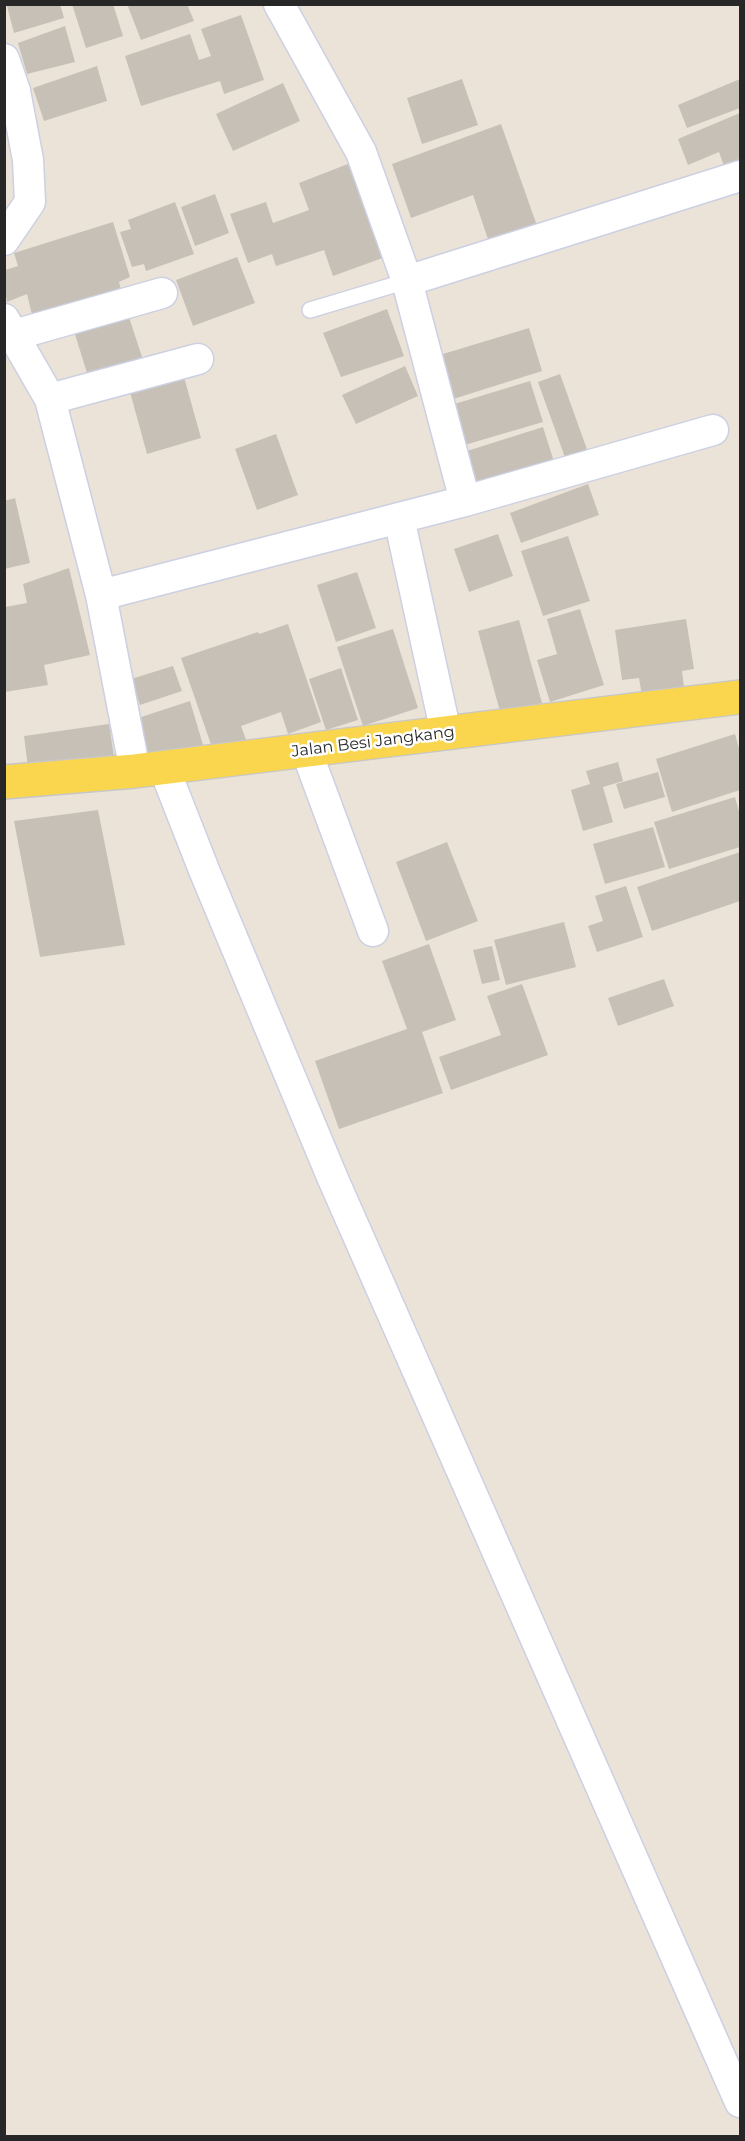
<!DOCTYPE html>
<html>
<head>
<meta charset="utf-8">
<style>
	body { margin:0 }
	#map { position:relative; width:745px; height:2141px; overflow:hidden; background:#ebe3d7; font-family:Montserrat,sans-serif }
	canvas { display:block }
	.frame { position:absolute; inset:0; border:6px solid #272727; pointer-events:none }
</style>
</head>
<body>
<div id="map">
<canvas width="745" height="2141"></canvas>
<div class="frame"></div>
</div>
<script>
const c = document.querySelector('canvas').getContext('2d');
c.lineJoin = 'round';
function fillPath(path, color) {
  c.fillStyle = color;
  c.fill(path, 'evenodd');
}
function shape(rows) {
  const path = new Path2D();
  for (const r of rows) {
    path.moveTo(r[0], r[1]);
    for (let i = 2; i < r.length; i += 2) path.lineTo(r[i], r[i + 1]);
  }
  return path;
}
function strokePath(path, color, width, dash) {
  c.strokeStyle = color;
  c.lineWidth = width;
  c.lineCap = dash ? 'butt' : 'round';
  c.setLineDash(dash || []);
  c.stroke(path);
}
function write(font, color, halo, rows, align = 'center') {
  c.font = font + ' Montserrat,sans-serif';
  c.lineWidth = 5;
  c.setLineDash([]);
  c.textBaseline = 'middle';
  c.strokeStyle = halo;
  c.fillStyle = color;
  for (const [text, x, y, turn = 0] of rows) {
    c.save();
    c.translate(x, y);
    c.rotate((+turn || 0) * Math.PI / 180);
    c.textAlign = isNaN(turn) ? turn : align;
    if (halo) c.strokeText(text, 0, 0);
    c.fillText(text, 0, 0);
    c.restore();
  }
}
const building = shape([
	[11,4,60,4,64,18,14,33,7,6],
	[72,4,113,4,123,36,86,48],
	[127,4,187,4,194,21,141,40],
	[241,15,264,80,224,94,220,81,141,106,125,56,190,34,199,60,211,56,201,29],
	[65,26,75,62,27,74,18,43],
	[97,66,107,101,44,121,33,88],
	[462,79,478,125,422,144,407,98],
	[740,79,740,108,687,128,678,105],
	[283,83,300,121,233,151,216,114],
	[740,113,740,159,724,166,719,152,688,165,678,139],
	[501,124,541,237,493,254,473,195,411,218,392,164],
	[353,162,388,256,333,276,324,250,276,266,272,254,248,263,230,214,266,202,273,223,309,210,299,183],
	[215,194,229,233,195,246,181,207],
	[175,202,194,254,146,271,144,264,132,267,120,232,131,229,128,220],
	[113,222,130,277,119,282,122,294,34,323,27,294,7,302,5,292,5,270,18,266,14,253],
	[237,257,255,303,193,326,176,280],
	[387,309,404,356,341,377,323,333],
	[127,311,143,360,88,376,73,328],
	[529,328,542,371,447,401,433,357],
	[405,366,418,396,356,424,342,395],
	[560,374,589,455,567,463,538,382],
	[184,377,201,438,147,454,130,392],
	[530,381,543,422,461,446,448,406],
	[543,427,556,468,480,492,467,451],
	[276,434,298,495,257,510,235,449],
	[588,484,599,515,521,543,510,513],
	[15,498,30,563,4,569,4,501],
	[498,534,513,576,469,592,454,549],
	[568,536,590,601,543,616,521,551],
	[69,568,90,655,44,665,48,685,5,692,5,607,27,603,23,584],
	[357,572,376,628,336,642,317,585],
	[580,609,604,685,550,702,537,660,557,654,547,619],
	[686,619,694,669,682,671,685,695,643,702,639,678,622,680,615,630],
	[519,620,542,703,501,715,478,631],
	[288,624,321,722,288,734,281,712,241,726,248,745,215,756,181,658,258,632,259,634],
	[393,629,418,708,363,726,337,647],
	[173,666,182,691,140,705,131,679],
	[341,668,358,720,326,730,309,679],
	[190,701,203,745,146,763,132,720],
	[109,724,115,763,29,776,24,736],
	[735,734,740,752,740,790,672,812,656,759],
	[618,762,623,781,603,787,613,822,583,831,571,790,590,784,586,771],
	[658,772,665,797,624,809,616,784],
	[735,797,740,815,740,847,669,869,654,822],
	[98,810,125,945,40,957,14,821],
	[653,827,665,867,605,884,593,844],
	[447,842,478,921,426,941,396,862],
	[740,852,740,901,652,931,637,887],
	[626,886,643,937,597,952,588,926,603,921,595,896],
	[564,922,576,967,506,985,494,940],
	[429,944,456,1020,422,1032,443,1093,339,1129,315,1061,407,1029,382,961],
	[492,946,500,980,482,984,473,950],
	[664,979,674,1006,618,1026,608,998],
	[522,984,548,1055,451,1090,439,1057,501,1035,487,996]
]);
const lane = shape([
	[310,310,407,281]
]);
const street = shape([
	[279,4,361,152,407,281,465,501],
	[4,59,15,91,28,160,30,202,4,240],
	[407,281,740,176],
	[4,319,50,399,101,595,135,771],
	[14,335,162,293],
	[50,399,198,359],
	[399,518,446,733],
	[101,595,465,501,713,430],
	[306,750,373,931],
	[164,768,204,870,333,1179,740,2102]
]);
const primary = shape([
	[4,782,135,771,740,697]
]);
const streetNames = [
	["Jalan Besi Jangkang",373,742,-7]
];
fillPath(building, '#c6c0b7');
strokePath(lane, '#ccd0e2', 18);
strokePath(street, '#ccd0e2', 33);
strokePath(primary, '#c7c7c7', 36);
strokePath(lane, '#fff', 15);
strokePath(street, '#fff', 30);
strokePath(primary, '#f9d64e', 33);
write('16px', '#272727', '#fff', streetNames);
</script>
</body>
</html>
